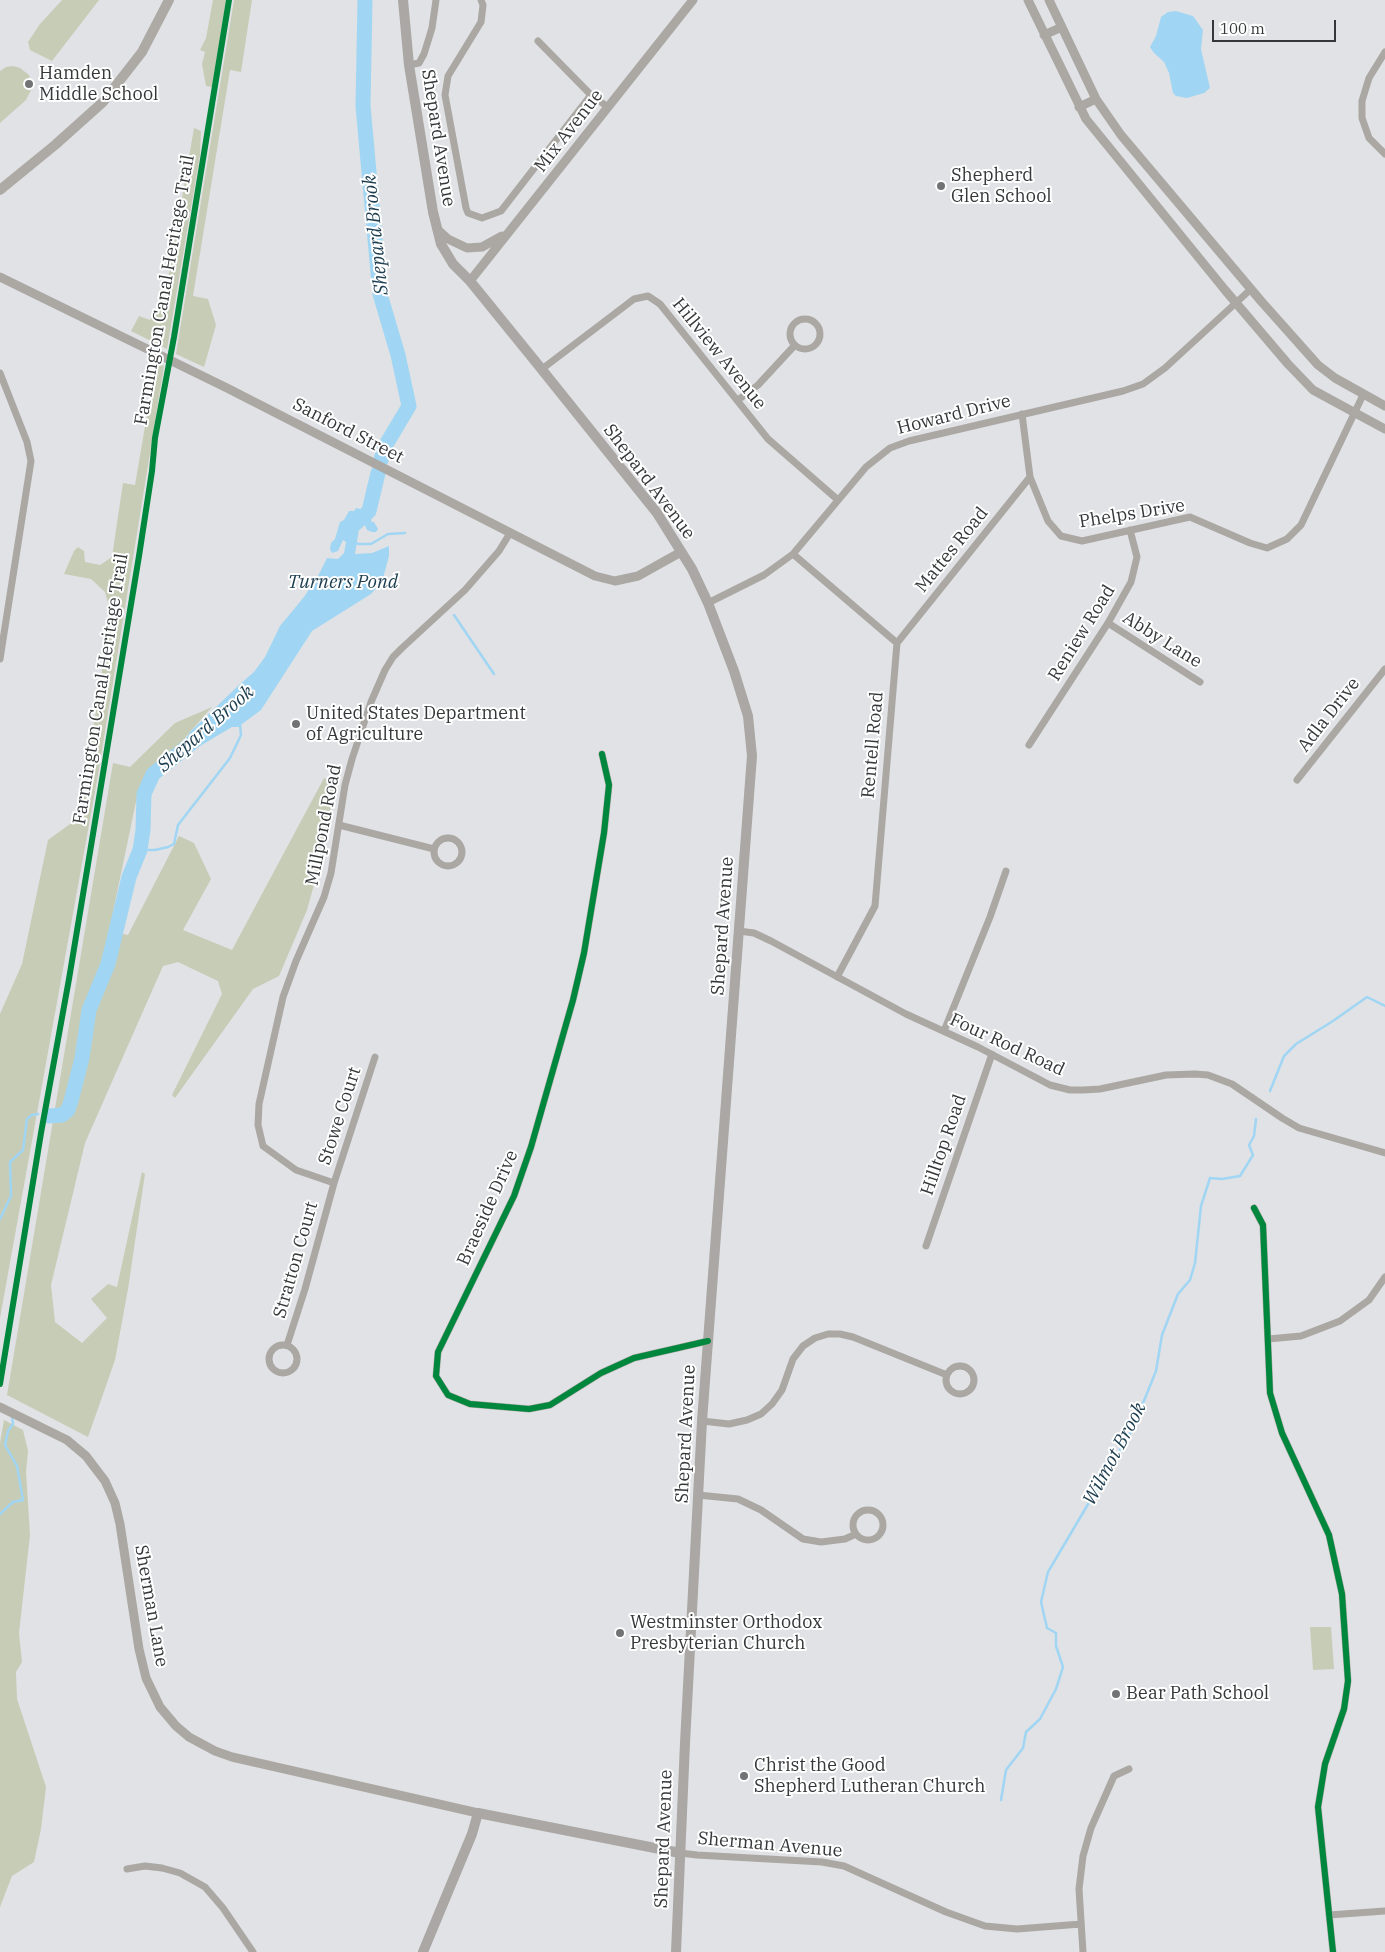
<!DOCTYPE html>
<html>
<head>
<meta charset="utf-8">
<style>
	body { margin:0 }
	#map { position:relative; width:1385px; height:1952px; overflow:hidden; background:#e0e2e5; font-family:"IBM Plex Serif",serif }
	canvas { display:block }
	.scale { position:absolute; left:1212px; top:20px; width:124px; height:22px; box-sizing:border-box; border:2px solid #353739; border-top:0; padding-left:6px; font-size:15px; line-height:18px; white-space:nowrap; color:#353739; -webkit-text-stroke:4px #fff; paint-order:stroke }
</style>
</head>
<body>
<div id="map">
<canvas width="1385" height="1952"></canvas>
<div class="scale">100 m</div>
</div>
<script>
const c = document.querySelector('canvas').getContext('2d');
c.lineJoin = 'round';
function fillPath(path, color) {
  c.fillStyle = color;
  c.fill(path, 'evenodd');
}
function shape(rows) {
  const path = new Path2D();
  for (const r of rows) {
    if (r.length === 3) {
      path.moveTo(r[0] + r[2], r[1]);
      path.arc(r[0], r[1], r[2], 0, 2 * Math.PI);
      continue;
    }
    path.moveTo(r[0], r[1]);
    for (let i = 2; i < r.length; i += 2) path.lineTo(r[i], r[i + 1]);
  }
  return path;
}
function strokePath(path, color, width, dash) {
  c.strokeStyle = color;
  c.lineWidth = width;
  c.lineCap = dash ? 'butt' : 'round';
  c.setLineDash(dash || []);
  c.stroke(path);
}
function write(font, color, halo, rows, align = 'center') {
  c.font = font + ' "IBM Plex Serif",serif';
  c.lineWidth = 4;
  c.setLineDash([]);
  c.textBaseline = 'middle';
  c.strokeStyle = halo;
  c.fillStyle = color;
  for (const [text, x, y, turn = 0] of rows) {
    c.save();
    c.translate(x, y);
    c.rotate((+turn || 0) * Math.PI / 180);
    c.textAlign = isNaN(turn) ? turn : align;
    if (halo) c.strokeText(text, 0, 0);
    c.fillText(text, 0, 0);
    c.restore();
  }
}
const green = shape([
	[62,0,99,0,52,61,30,50,28,42,40,24],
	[213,0,226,0,212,87,206,86,202,64,205,52,200,50,206,38],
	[234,0,252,0,241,72,230,70,193,296,208,299,216,325,204,367,176,354],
	[13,66,20,68,29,75,32,88,26,100,0,123,0,71,6,67],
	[194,128,201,131,200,155,167,349,131,331,139,316,150,320,155,309,163,309],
	[156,362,164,366,98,775,0,1318,0,1014,22,964,48,840,77,819,86,774,111,613,105,592,91,579,64,574,74,551,78,547,84,551,85,562,100,565,112,557,123,483,135,485],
	[212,707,138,792,109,931,128,935,179,836,194,843,211,879,183,930,232,950,324,778,334,783,326,841,307,910,279,976,253,989,175,1098,172,1095,222,994,218,981,178,962,163,966,85,1143,51,1285,55,1322,82,1343,107,1318,91,1299,108,1284,117,1287,142,1172,145,1174,128,1289,115,1360,88,1437,7,1395,113,763,130,767,175,723],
	[4,1420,23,1430,28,1451,26,1472,30,1535,19,1633,22,1662,16,1672,17,1699,46,1787,41,1829,34,1862,12,1876,0,1907,0,1443],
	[1310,1627,1331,1627,1334,1669,1313,1670]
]);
const water = shape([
	[1176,11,1193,16,1203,30,1201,49,1210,88,1204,93,1187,98,1176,96,1173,93,1169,73,1164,62,1154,53,1150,47,1156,36,1161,17,1168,12],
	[356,508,374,512,371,520,372,522,374,522,378,529,376,532,372,532,367,530,364,523,362,524,359,529,355,554,372,553,389,546,389,556,382,582,371,594,312,631,261,710,238,727,232,727,200,746,177,754,190,732,239,685,254,672,265,657,280,626,304,597,319,574,327,558,338,559,344,553,346,542,343,540,338,551,332,553,330,549,331,543,335,539,340,522,344,520,349,511,354,511]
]);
const stream = shape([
	[355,542,358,544,371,544,388,534,405,533],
	[454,615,494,674],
	[140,850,155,850,168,847,174,844,178,825,230,758,241,735,240,724],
	[1270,1091,1284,1056,1296,1044,1333,1021,1367,997,1385,1006],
	[0,1219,11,1196,10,1162,23,1150,27,1119,32,1115,38,1114],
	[0,1514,13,1502,23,1500,17,1466,5,1445,8,1431,13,1424,12,1416],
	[1001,1800,1006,1770,1023,1748,1026,1732,1040,1719,1056,1689,1063,1667,1056,1646,1056,1633,1047,1628,1041,1602,1048,1572,1133,1428,1156,1371,1162,1335,1178,1294,1190,1280,1195,1263,1201,1206,1210,1178,1222,1179,1240,1176,1253,1155,1249,1145,1254,1136,1256,1119]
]);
const river = shape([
	[365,0,363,106,380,294,398,355,409,406,384,448,381,460],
	[355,524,369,511,378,473],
	[49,1116,62,1115,68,1110,71,1101,82,1058,89,1010,108,964,129,877,140,850,143,830,144,794,153,774,193,742]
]);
const minor = shape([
	[481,0,483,5,481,22,448,76,445,95,466,208,468,213,482,218,501,211,591,95,608,107],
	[538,41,591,95],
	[1385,52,1369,78,1362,101,1362,118,1369,138,1385,154],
	[409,65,419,63,424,54,432,28,436,0],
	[805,334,15],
	[542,369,634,299,648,296,660,304,768,439,838,500],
	[0,373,27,442,31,461,0,659],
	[738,400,758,385,795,345],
	[1022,414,1030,477,1048,521,1061,536,1082,541,1190,517,1250,543,1267,548,1287,539,1301,525,1363,395],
	[793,554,897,643,875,906,837,977],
	[708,603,764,575,793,554,866,467,890,448,909,441,1123,391,1143,384,1165,368,1251,289],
	[1108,623,1200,682],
	[897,643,1030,477],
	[1029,745,1108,623,1131,582,1137,557,1130,530],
	[602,754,609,785,604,833,584,953,573,1000,531,1147,514,1196,438,1352,436,1376,448,1395,470,1404,529,1409,550,1405,601,1373,634,1358,708,1341],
	[1297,780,1385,669],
	[339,825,434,849],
	[448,852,14],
	[739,931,754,933,771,941,906,1014,978,1047,1050,1085,1070,1090,1083,1090,1100,1089,1166,1075,1195,1074,1208,1075,1232,1084,1282,1118,1299,1128,1385,1153],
	[944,1031,990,917,1006,871],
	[334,1183,296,1170,263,1146,258,1125,259,1104,283,997,296,961,324,897,331,873,345,785,352,759,371,702,385,670,393,657,402,648,465,590,499,551,510,533],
	[1254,1208,1263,1225,1270,1393,1282,1433,1329,1535,1342,1594,1348,1681,1344,1709,1325,1764,1318,1807,1333,1952],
	[926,1246,992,1054],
	[1268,1339,1301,1336,1340,1321,1369,1300,1385,1277],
	[283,1359,14],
	[287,1345,305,1289,334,1183,375,1057],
	[960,1380,14],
	[702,1421,729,1424,747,1420,761,1414,772,1404,782,1390,793,1359,803,1346,815,1338,828,1334,840,1334,853,1337,947,1375],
	[698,1495,738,1499,761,1510,803,1539,821,1542,845,1539,856,1534],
	[868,1525,15],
	[680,1853,697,1855,822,1862,844,1866,946,1912,985,1926,1017,1929,1081,1924],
	[127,1869,145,1866,162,1868,180,1873,205,1887,223,1908,253,1952],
	[1329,1915,1385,1911],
	[1083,1952,1079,1889,1083,1856,1091,1828,1114,1776,1129,1769]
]);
const tertiary = shape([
	[1028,0,1086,119,1225,290,1288,364,1313,390,1385,429],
	[1049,0,1096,99,1121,135,1261,301,1318,365,1335,378,1385,406],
	[1044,35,1062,27],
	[1079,107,1096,99],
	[437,229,448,239,467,248,482,247,502,236],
	[0,277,227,388,595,576,615,581,638,576,681,552],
	[470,281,693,0],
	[0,1407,67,1440,86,1456,105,1481,115,1503,120,1524,139,1649,146,1678,160,1707,176,1726,189,1737,215,1751,232,1757,478,1813]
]);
const secondary = shape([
	[403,0,409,65,433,212,441,244,453,264,470,281,535,361,657,513,692,569,708,603,734,671,748,716,752,756,750,782,702,1421,685,1743,676,1952],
	[423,1952,472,1834,478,1813,680,1853]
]);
const primary = shape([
	[0,190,55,145,103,102,142,52,169,0]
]);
const cycleway = shape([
	[602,754,609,785,604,833,584,953,573,1000,531,1147,514,1196,438,1352,436,1376,448,1395,470,1404,529,1409,550,1405,601,1373,634,1358,708,1341],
	[1254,1208,1263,1225,1270,1393,1282,1433,1329,1535,1342,1594,1348,1681,1344,1709,1325,1764,1318,1807,1333,1952],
	[0,1384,41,1133,69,979,139,556,152,471,155,438,174,337,229,0]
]);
const markers = [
	[29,84,5,"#717375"],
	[941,186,5,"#717375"],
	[296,724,5,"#717375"],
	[620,1633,5,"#717375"],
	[1116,1694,5,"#717375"],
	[744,1776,5,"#717375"]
];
const poiNames = [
	["Hamden",39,74],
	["Middle School",39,95],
	["Shepherd",951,176],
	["Glen School",951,197],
	["United States Department",306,714],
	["of Agriculture",306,735],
	["Westminster Orthodox",630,1623],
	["Presbyterian Church",630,1644],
	["Bear Path School",1126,1694],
	["Christ the Good",754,1766],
	["Shepherd Lutheran Church",754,1787]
];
const streetNames = [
	["Mix Avenue",569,131,-52],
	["Shepard Avenue",438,138,81],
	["Farmington Canal Heritage Trail",165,290,-80],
	["Hillview Avenue",719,354,51],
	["Howard Drive",954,415,-14],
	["Sanford Street",348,431,27],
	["Shepard Avenue",649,482,53],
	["Phelps Drive",1132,514,-9],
	["Mattes Road",952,550,-51],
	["Reniew Road",1082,633,-58],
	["Abby Lane",1162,640,32],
	["Farmington Canal Heritage Trail",101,689,-81],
	["Adla Drive",1329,715,-52],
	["Rentell Road",873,745,-85],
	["Millpond Road",324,825,-79],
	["Shepard Avenue",723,926,-86],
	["Four Rod Road",1007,1045,25],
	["Stowe Court",340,1116,-72],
	["Hilltop Road",944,1145,-71],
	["Braeside Drive",488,1208,-66],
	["Stratton Court",296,1260,-74],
	["Shepard Avenue",686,1434,-87],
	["Sherman Lane",151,1606,80],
	["Shepard Avenue",664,1839,-88],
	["Sherman Avenue",770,1845,5]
];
const waterNames = [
	["Shepard Brook",376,235,-96],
	["Turners Pond",343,583],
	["Shepard Brook",206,729,-41],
	["Wilmot Brook",1115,1454,-62]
];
fillPath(green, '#c7ccb6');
fillPath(water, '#a0d6f3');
strokePath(stream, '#a0d6f3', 2.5);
strokePath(river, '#a0d6f3', 15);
strokePath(minor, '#aba8a4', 7);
strokePath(tertiary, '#aba8a4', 9);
strokePath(secondary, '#aaa7a4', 10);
strokePath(primary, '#adaaa5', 10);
strokePath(cycleway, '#00873e', 6);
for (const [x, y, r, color] of markers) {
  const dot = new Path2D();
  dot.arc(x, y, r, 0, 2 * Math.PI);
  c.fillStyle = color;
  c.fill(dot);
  strokePath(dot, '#fff', 2);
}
write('18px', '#353739', '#fff', poiNames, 'left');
write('18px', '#353739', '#fff', streetNames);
write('italic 19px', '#1d3e50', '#fff', waterNames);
</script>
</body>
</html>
